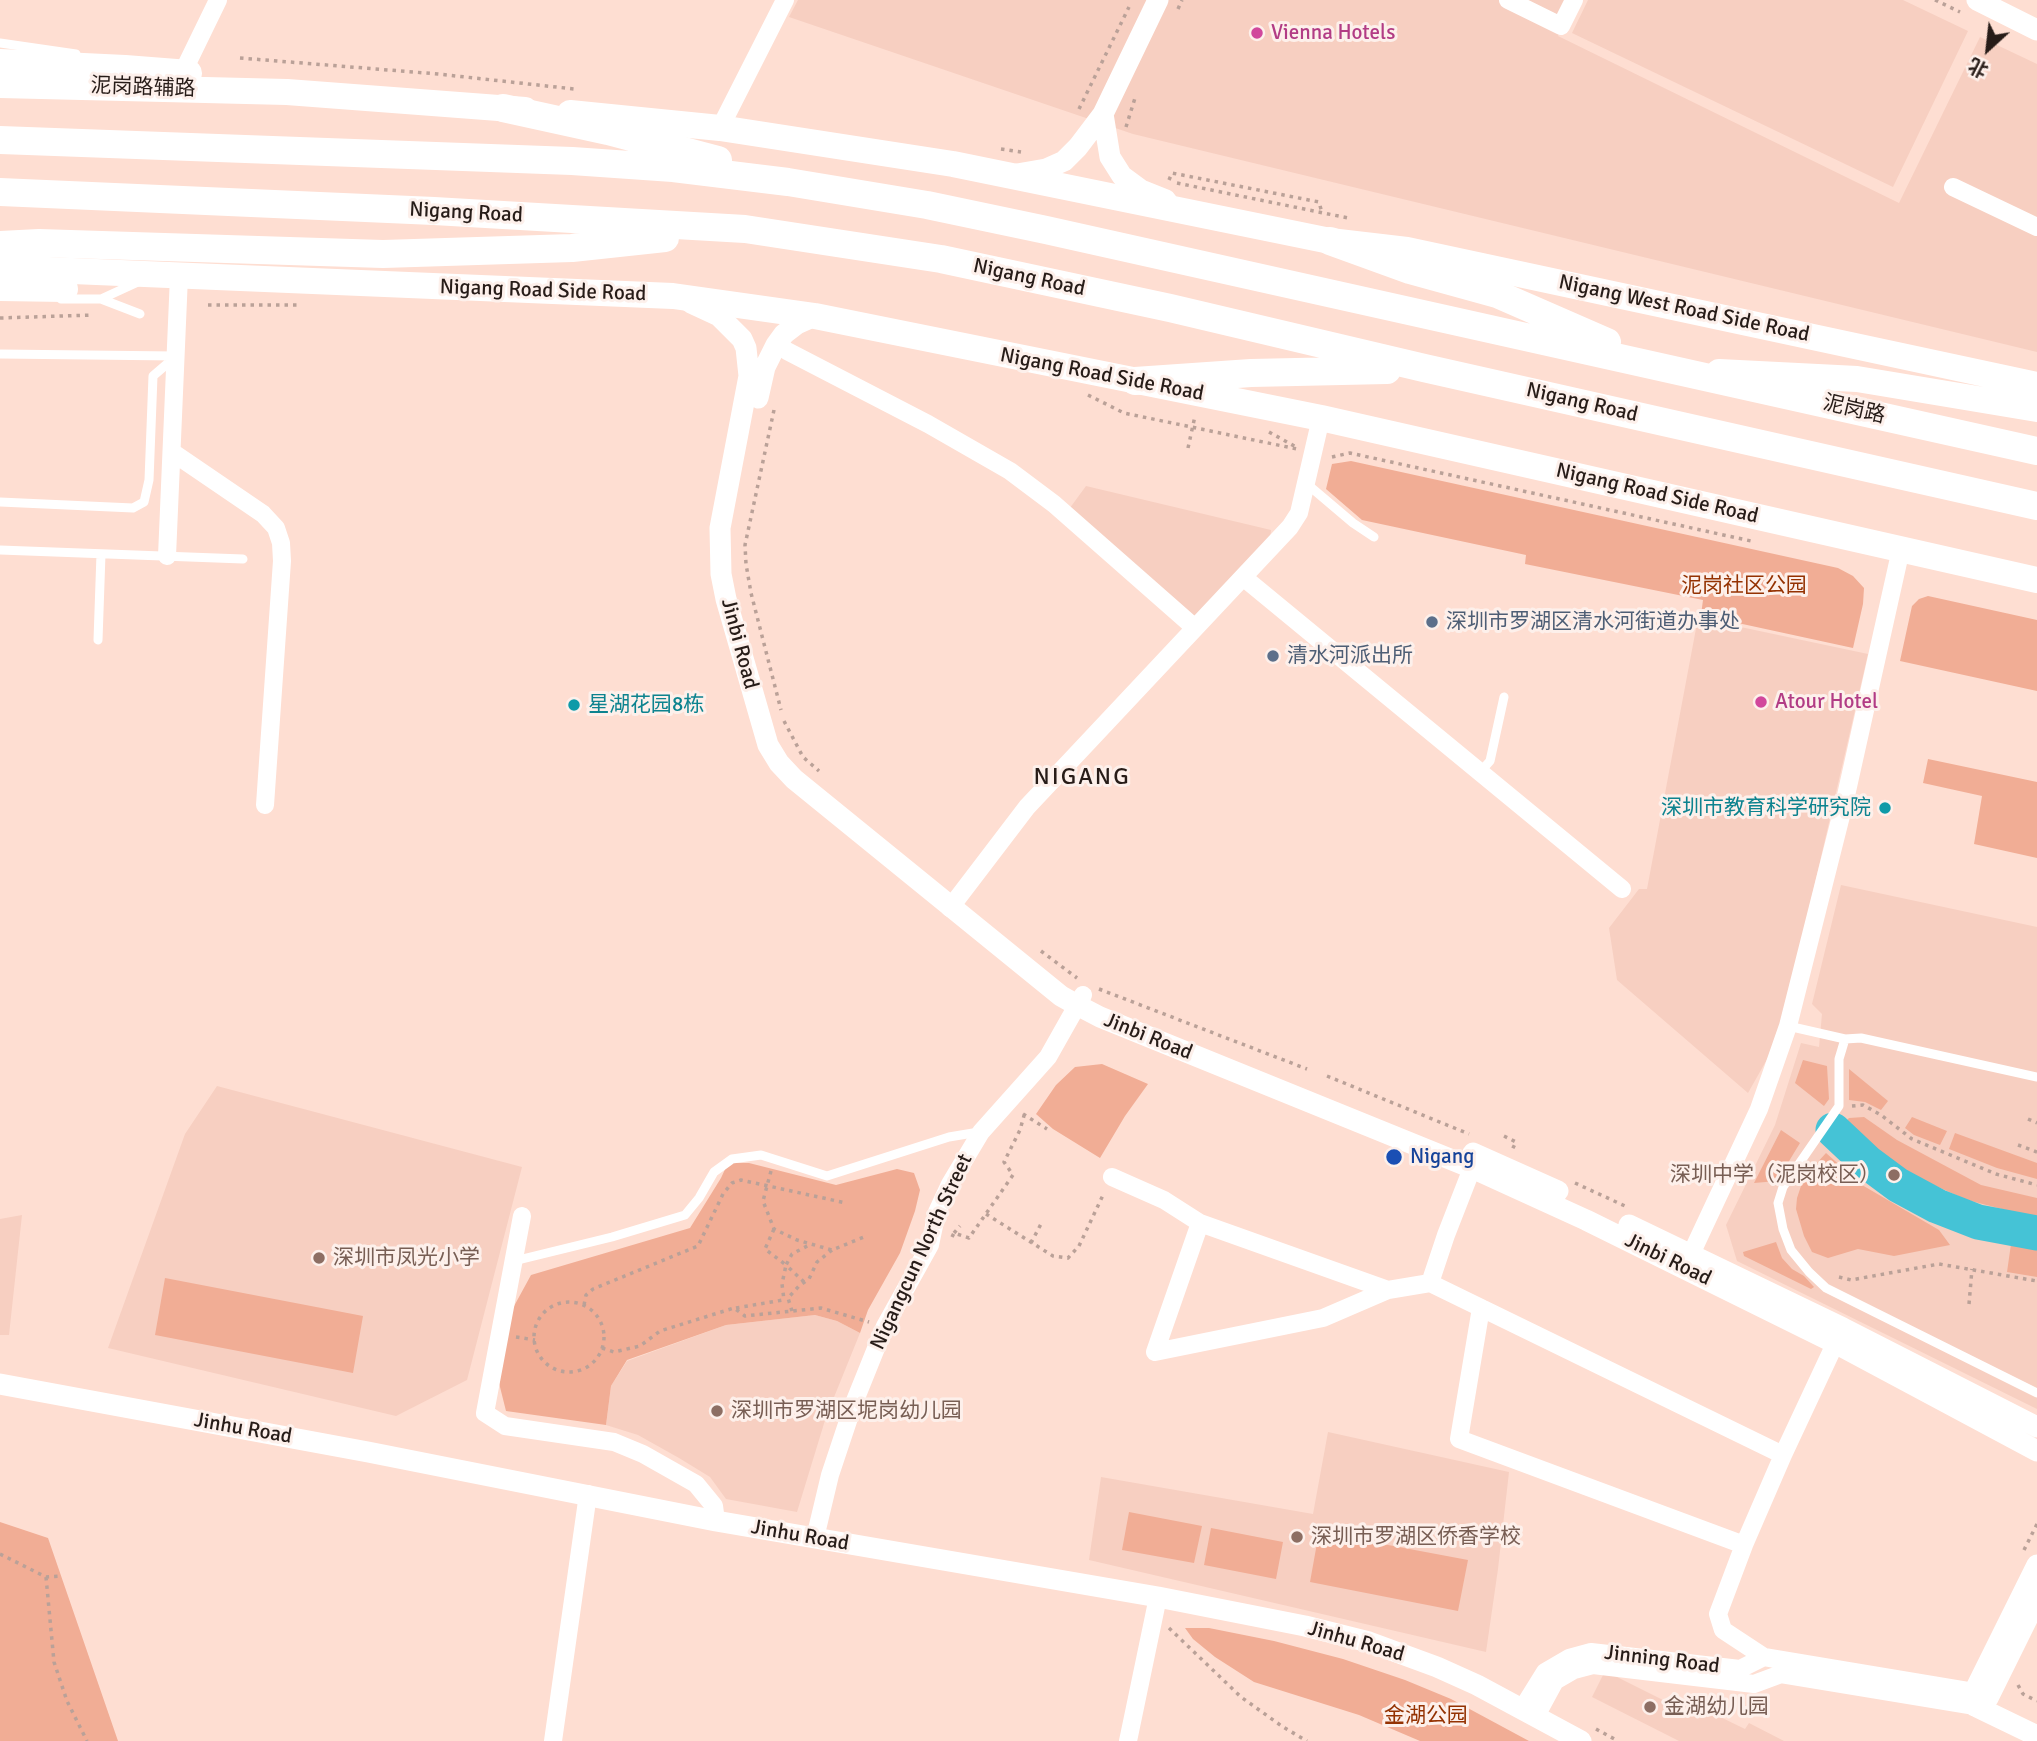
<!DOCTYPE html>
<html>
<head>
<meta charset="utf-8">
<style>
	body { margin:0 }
	#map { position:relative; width:2037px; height:1741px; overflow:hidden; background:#feded2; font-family:Signika,"Noto Sans SC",sans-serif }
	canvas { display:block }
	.north { position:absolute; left:1953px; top:14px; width:70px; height:70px; -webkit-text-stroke:5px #fdf0eb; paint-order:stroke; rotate:207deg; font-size:19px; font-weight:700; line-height:28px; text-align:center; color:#271c18 }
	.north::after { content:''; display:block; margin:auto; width:24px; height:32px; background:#271c18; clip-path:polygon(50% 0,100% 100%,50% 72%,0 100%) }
</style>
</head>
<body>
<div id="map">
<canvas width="2037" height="1741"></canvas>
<div class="north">北</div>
</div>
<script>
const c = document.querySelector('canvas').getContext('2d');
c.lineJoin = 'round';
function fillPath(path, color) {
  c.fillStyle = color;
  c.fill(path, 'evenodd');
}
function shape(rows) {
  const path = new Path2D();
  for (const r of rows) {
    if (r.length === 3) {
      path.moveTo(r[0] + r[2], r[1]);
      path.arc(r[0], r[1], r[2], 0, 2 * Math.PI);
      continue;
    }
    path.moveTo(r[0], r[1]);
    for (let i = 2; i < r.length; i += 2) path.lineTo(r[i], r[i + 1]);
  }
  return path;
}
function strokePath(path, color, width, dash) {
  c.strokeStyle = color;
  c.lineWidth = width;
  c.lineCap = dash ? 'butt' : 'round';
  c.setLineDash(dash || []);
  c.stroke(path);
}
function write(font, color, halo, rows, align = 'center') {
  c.font = font + ' Signika,"Noto Sans SC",sans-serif';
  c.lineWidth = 6;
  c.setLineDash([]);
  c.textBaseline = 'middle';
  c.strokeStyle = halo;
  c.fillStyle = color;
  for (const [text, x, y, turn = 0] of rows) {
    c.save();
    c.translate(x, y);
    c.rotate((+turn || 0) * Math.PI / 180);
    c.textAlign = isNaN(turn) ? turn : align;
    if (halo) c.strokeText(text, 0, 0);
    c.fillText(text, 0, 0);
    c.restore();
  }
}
const built = shape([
	[798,0,1575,0,1558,36,1899,203,1980,37,2037,64,2037,352,1133,134,789,17],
	[1588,0,1903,0,1968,31,1893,187,1572,33],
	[1086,486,1271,530,1269,549,1201,629,1064,516],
	[1698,618,1868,654,1787,1004,1770,1054,1748,1093,1617,980,1609,928,1639,889,1647,889],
	[1841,885,2037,927,2037,1409,1737,1261,1726,1225,1775,1125,1801,1043,1819,1047,1822,1014,1812,1004],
	[217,1086,522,1167,467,1380,396,1416,108,1348,185,1134],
	[22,1215,9,1335,0,1335,0,1219],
	[815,1315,837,1321,860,1333,826,1417,797,1512,726,1499,710,1477,679,1458,638,1435,606,1425,611,1386,627,1361,726,1325],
	[1328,1432,1509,1472,1498,1569,1486,1652,1089,1560,1101,1477,1313,1514],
	[1605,1671,1669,1703,1672,1699,1706,1716,1708,1711,1745,1729,1749,1723,1784,1741,1679,1741,1592,1697]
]);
const green = shape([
	[1351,461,1838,568,1853,576,1864,588,1863,604,1853,648,1701,615,1703,600,1525,564,1526,555,1362,520,1326,489,1332,464],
	[1928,596,2037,620,2037,691,1900,661,1912,606,1919,599],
	[1928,759,2037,782,2037,858,1974,844,1982,796,1923,783],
	[1803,1060,1827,1066,1829,1099,1824,1106,1795,1083],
	[1102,1064,1148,1084,1125,1116,1100,1158,1053,1129,1036,1114,1056,1085,1075,1067],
	[1849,1069,1888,1101,1881,1110,1865,1102,1849,1100],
	[1864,1117,1897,1140,1981,1185,2037,1198,2037,1218,1967,1200,1916,1177,1892,1162,1843,1124,1849,1118],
	[1912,1117,1947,1131,1940,1145,1914,1135,1905,1128],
	[1781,1130,1800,1143,1777,1181,1754,1183],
	[1955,1133,2037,1163,2037,1179,1997,1168,1949,1149],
	[1826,1153,1862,1185,1939,1230,1950,1245,1894,1256,1858,1249,1828,1258,1812,1252,1804,1236,1796,1209,1797,1198,1804,1177],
	[728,1163,749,1163,836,1185,897,1169,914,1173,920,1190,915,1211,900,1253,868,1310,860,1333,837,1321,815,1315,726,1325,627,1360,611,1386,606,1425,506,1411,499,1383,507,1335,513,1308,531,1275,690,1228,721,1178],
	[1776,1242,1782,1258,1792,1269,1804,1276,1814,1287,1811,1289,1744,1256,1743,1252],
	[2011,1244,2037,1250,2037,1277,2007,1272],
	[165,1278,363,1316,353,1373,155,1335],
	[1129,1512,1202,1526,1194,1563,1122,1550],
	[0,1522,48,1538,118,1741,0,1741],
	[1211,1528,1283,1542,1276,1579,1204,1565],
	[1319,1532,1468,1560,1458,1611,1310,1582],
	[1185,1628,1209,1628,1274,1641,1343,1659,1405,1680,1451,1699,1529,1741,1420,1741,1359,1715,1254,1682,1215,1657,1193,1639]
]);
const river = shape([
	[1833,1130,1867,1162,1898,1185,1937,1206,1978,1222,2037,1233]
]);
const path = shape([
	[1935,0,1960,12],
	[1178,9,1182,0],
	[240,58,438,74,574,89],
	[1079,109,1129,7],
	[1126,127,1135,98],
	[1001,149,1021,152],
	[1169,180,1172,173,1319,202,1322,213],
	[1177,183,1348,218],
	[208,305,300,305],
	[0,318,93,315],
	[1088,395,1124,413,1297,449],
	[774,410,745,545,746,564,751,593,781,710],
	[1269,432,1296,447],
	[1188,448,1195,416],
	[1332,457,1350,453,1751,541],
	[784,721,803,757,819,771],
	[1041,951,1077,978],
	[1099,989,1307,1069],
	[1327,1076,1469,1134],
	[1852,1106,1863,1105,1881,1115,1912,1139,1996,1174,2037,1185],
	[1023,1114,1047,1129],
	[2028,1119,2037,1123],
	[1504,1136,1516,1142,1512,1150],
	[2018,1145,2037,1152],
	[771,1171,763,1201,774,1229,797,1240,832,1250,864,1237],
	[1575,1183,1625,1206],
	[986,1214,1053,1256,1068,1258,1079,1246,1104,1193],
	[774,1229,765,1249,786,1265,782,1284,784,1300],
	[954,1233,960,1226],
	[952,1237,954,1233,969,1238,1013,1175,1004,1162,1020,1130,1025,1112],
	[1031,1243,1042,1222],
	[1839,1277,1851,1280,1939,1264,2037,1281],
	[804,1282,786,1265,792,1254,811,1244],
	[569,1337,35],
	[1969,1304,1972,1269],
	[584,1305,586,1295,593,1289,698,1246,723,1194,732,1183,741,1180,846,1203],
	[736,1308,783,1300],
	[792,1311,788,1298,799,1286,809,1279,817,1262,832,1250],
	[516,1337,535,1340],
	[602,1348,614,1352,640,1346,660,1331,734,1308,745,1316,821,1308,869,1322],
	[2024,1550,2037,1524],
	[0,1554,46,1577,62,1576],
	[46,1577,54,1662,67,1701,87,1741],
	[1169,1628,1241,1697,1283,1727,1307,1741],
	[2018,1685,2023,1694,2037,1701],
	[1596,1729,1618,1741]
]);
const service = shape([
	[0,43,76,54],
	[61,299,101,299,140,314],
	[101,299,138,282],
	[0,354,175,356],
	[1307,484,1353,523,1374,537],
	[0,502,133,508,144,502,149,480,153,376,174,358],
	[0,550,243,559],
	[98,640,101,554],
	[1480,772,1490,761,1504,697],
	[1788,1026,1845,1039,1861,1038,2037,1077],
	[1845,1039,1839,1059,1839,1106,1783,1187,1778,1203,1783,1229,1791,1250,1809,1272,1826,1288,2037,1393],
	[514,1261,612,1237,685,1215,699,1198,714,1172,732,1159,761,1155,827,1176,949,1137,979,1132]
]);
const minor = shape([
	[1508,0,1561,26,1574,0],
	[183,72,218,0],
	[720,128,785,0],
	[1953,187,2037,227],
	[787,351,928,424,1010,471,1054,504,1195,628],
	[172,452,263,514,276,528,281,543,282,561,265,805],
	[167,556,179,276],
	[1243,577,1622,889],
	[950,908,1027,807,1290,527,1299,513,1321,418],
	[1112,1177,1164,1200,1200,1223],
	[522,1216,485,1413,505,1426,614,1442,643,1454,696,1484,714,1506,716,1521],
	[1685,1267,1759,1109,1788,1026,1845,800,1901,549],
	[1430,1283,1446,1235,1476,1158],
	[1388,1290,1200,1223,1155,1352,1323,1318,1388,1290,1430,1283,1783,1455],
	[1481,1308,1459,1439,1744,1545],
	[815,1538,830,1475,854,1403,885,1326,930,1245,937,1212,950,1184,981,1132,1048,1057,1083,995],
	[1764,1657,1723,1630,1718,1614,1744,1545,1783,1455,1841,1331],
	[1522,1709,1545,1672,1569,1658,1591,1652,1740,1669,1764,1657,1974,1692,1985,1696],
	[1536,1716,1555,1681,1574,1670,1593,1665,1754,1684,1781,1674,1975,1706],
	[553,1741,588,1494],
	[1128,1741,1158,1597]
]);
const tertiary = shape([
	[1977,0,2037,30],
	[1103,114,1110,157,1122,176,1141,190,1166,200],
	[1017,174,1046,169,1064,161,1078,147,1103,114,1158,0],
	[691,303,719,316,742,339,746,348,749,376,720,528,721,574,726,599,768,745,779,763,794,779,1061,996,1077,1005,1100,1017,1472,1168,1586,1220,1835,1343,2037,1451],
	[758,398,765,367,776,345,784,334,797,324,815,316],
	[1473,1153,1558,1191],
	[1629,1225,1843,1328,2037,1427],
	[0,1384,368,1452,716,1521,1158,1597,1305,1626,1369,1642,1437,1667,1477,1685,1581,1741],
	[1975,1706,1974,1692,2037,1565],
	[1975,1706,1988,1698,2037,1599],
	[1975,1706,2037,1736]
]);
const primary = shape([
	[0,62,125,68,189,73],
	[0,85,287,92,525,110],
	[570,113,720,128,953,164,1330,241,1407,250,2037,385],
	[0,268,673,296,815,316,1321,418,2037,580],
	[0,288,65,289],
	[1719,372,1857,379,2037,409]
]);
const trunk = shape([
	[503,108,608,131,718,160],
	[0,140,572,161,673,168,788,182,927,205,1046,230,2037,451],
	[0,192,434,211,745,229,941,259,1170,308,1424,368,2037,506],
	[1330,241,1410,270,1497,294,1607,342],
	[0,245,39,243,383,254,572,248,665,238],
	[1135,381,1251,373,1387,370]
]);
const markers = [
	[1257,33,7,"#d1479c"],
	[1432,622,7,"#5c6f8a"],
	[1273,656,7,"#5c6f8a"],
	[1761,702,7,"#d1479c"],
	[574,705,7,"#0f9aa8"],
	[1885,808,7,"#0f9aa8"],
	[1394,1157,9,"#1a4fb4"],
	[1894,1175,7,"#8d6e63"],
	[319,1258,7,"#8d6e63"],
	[717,1411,7,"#8d6e63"],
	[1297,1537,7,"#8d6e63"],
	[1650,1707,7,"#8d6e63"]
];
const hotelNames = [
	["Vienna Hotels",1271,33],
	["Atour Hotel",1775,702]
];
const streetNames = [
	["泥岗路辅路",143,88,2],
	["Nigang Road",466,213,3],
	["Nigang Road",1029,278,12],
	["Nigang Road Side Road",543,291,2],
	["Nigang West Road Side Road",1684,309,12],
	["Nigang Road Side Road",1102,375,11],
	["Nigang Road",1582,403,13],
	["泥岗路",1854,410,13],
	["Nigang Road Side Road",1657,494,13],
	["Jinbi Road",739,644,75],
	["Jinbi Road",1148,1037,22],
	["Nigangcun North Street",922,1252,-65],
	["Jinbi Road",1668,1260,26],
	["Jinhu Road",243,1429,10],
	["Jinhu Road",800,1536,10],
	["Jinhu Road",1356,1642,16],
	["Jinning Road",1662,1660,7]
];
const parkNames = [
	["泥岗社区公园",1744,586],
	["金湖公园",1426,1716]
];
const serviceNames = [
	["深圳市罗湖区清水河街道办事处",1446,622],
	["清水河派出所",1287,656]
];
const cultureNames = [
	["星湖花园8栋",588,705],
	["深圳市教育科学研究院",1871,808,"right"]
];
const transitNames = [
	["Nigang",1410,1157]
];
const educationNames = [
	["深圳中学（泥岗校区）",1880,1175,"right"],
	["深圳市凤光小学",333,1258],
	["深圳市罗湖区坭岗幼儿园",731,1411],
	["深圳市罗湖区侨香学校",1311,1537],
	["金湖幼儿园",1664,1707]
];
const quarterNames = [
	["NIGANG",1082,778]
];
fillPath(built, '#f7cfc1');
fillPath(green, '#f1ad95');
strokePath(river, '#45c3d6', 35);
strokePath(path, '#baa198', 3.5, [3.5, 5]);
strokePath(service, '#fff', 9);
strokePath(minor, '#fff', 18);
strokePath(tertiary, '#fff', 21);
strokePath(primary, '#fff', 26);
strokePath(trunk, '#fff', 28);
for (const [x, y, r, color] of markers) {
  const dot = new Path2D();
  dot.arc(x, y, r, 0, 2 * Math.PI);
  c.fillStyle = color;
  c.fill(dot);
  strokePath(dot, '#fdf0eb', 2.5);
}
write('21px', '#b23c85', '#fdf0eb', hotelNames, 'left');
write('21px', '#271c18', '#fdf0eb', streetNames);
write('21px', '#943202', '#fdf0eb', parkNames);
write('21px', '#4e5e75', '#fdf0eb', serviceNames, 'left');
write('21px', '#0d838f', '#fdf0eb', cultureNames, 'left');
write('21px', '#164399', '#fdf0eb', transitNames, 'left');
write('21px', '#785e54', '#fdf0eb', educationNames, 'left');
c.letterSpacing = '2px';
write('24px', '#271c18', '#fdf0eb', quarterNames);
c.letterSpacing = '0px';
</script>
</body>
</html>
